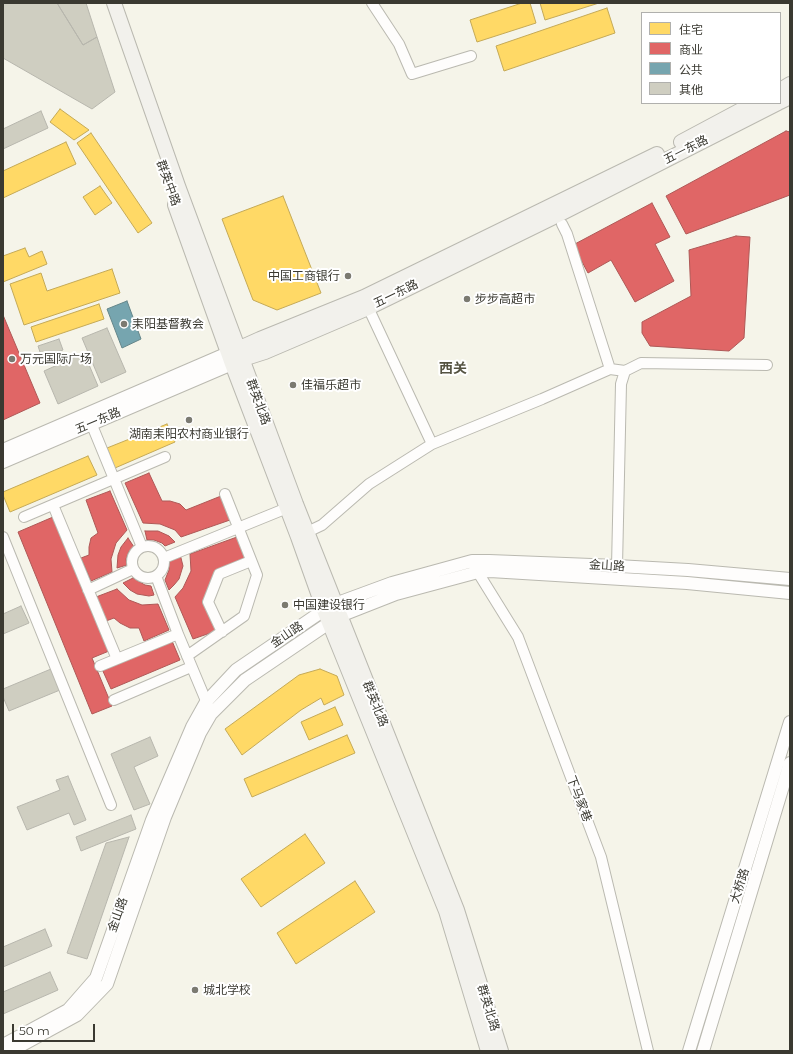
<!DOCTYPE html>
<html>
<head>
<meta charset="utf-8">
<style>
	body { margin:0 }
	#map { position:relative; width:793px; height:1054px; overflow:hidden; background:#f5f4e9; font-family:Montserrat,"Noto Sans SC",sans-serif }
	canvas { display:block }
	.frame { position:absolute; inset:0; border:4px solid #3a3931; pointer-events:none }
	.legend { position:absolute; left:641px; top:12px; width:140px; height:92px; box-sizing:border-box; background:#fff; border:1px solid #b0b0ad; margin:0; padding:5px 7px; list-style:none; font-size:12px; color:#3a3931 }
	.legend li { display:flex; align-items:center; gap:8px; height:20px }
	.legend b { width:20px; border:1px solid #b0b0ad }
	.scale { position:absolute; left:12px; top:1024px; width:83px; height:18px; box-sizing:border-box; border:2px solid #3a3931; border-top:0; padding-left:5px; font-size:12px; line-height:14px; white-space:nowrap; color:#3a3931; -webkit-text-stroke:3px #fff; paint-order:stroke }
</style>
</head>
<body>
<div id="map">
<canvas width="793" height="1054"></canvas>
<div class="frame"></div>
<ul class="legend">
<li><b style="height:11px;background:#ffd966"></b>住宅</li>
<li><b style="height:11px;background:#e06666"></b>商业</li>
<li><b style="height:11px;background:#76a5af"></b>公共</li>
<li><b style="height:11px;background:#cfcec1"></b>其他</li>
</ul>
<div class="scale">50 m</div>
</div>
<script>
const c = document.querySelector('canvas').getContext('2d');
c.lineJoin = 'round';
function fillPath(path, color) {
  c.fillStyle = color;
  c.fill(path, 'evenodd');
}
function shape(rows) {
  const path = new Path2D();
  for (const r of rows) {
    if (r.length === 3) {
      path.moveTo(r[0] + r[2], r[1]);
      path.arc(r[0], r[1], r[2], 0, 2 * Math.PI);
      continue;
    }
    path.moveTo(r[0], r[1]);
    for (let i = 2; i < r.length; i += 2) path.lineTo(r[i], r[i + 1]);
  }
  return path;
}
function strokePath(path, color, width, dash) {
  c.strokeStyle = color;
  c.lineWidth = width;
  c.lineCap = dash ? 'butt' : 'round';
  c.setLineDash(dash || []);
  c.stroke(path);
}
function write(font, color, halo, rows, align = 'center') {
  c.font = font + ' Montserrat,"Noto Sans SC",sans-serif';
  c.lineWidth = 4;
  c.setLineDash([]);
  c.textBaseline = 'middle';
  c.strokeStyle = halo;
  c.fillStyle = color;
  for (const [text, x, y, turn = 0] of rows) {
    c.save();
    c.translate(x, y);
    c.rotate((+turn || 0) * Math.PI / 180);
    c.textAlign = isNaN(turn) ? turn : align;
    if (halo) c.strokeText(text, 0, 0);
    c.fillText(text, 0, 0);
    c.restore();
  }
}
const homes = shape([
	[522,3,530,3,536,23,477,42,470,20,522,3],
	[540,3,599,3,545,20,540,3],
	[607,8,615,33,504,71,496,46,607,8],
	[60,109,89,130,74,140,50,122,60,109],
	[91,133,152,223,138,233,77,143,91,133],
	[66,142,76,164,3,198,3,171,66,142],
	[100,186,112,203,95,215,83,197,100,186],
	[283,196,321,293,277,310,253,300,222,219,283,196],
	[25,248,29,257,42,251,47,264,3,282,3,256,25,248],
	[112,269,120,293,24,325,10,284,41,273,47,291,112,269],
	[99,304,104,319,36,342,31,327,99,304],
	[167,424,175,442,115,468,107,448,167,424],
	[88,456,97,475,10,512,3,495,3,492,88,456],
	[320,669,337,676,344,695,324,705,321,698,301,710,242,755,225,729,299,675,320,669],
	[335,707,343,725,309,740,301,722,335,707],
	[347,735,355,753,252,797,244,779,347,735],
	[305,834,325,863,261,907,241,879,305,834],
	[355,881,375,912,296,964,277,933,355,881]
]);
const shops = shape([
	[786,131,790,132,790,195,686,234,666,196,786,131],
	[652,203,670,237,655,244,674,281,635,302,611,260,588,273,573,245,652,203],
	[736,236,750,237,744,338,729,351,650,346,642,333,642,322,691,296,689,250,736,236],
	[3,315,40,403,3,420,3,315],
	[149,473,162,501,170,501,180,504,186,510,221,496,230,520,181,537,175,530,160,524,143,523,125,483,149,473],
	[110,491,127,530,116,543,111,559,112,572,91,581,81,558,89,555,89,547,91,538,98,533,86,500,110,491],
	[53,517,109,651,92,658,112,706,92,714,18,532,53,517],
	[145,531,158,531,169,536,175,542,165,546,162,543,154,540,147,540,145,531],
	[237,537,246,560,210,588,216,631,193,639,175,597,183,588,191,571,190,554,237,537],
	[128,538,134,547,129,551,126,559,127,565,117,568,118,555,121,547,128,538],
	[180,554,183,566,179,579,174,585,169,590,165,580,169,570,169,561,180,554],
	[133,578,145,585,151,586,154,595,149,596,137,594,130,590,123,583,133,578],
	[117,589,129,600,142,605,158,604,169,630,144,641,139,628,130,628,120,623,114,618,106,621,96,597,117,589],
	[172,641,180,660,111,689,102,669,172,641]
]);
const public = shape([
	[127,301,141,339,122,348,107,309,127,301]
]);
const building = shape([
	[3,3,57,3,83,45,97,37,115,92,92,109,3,58,3,3],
	[57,3,86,3,97,37,83,45,57,3],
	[41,111,48,128,3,149,3,129,41,111],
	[107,328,126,372,101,383,82,338,107,328],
	[59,339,63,350,42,358,38,346,59,339],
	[84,353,98,386,58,404,44,371,84,353],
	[21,606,29,623,3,634,3,614,21,606],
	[51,669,60,690,9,711,3,697,3,689,51,669],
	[150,737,158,756,134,767,150,804,134,810,111,754,150,737],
	[68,776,86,820,74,825,69,813,27,830,17,807,60,790,56,780,68,776],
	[131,815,136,829,81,851,76,837,131,815],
	[129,837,87,959,67,953,106,843,129,837],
	[45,929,52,946,3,967,3,947,45,929],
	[50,972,58,990,3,1014,3,992,50,972]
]);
const minor = shape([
	[372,3,399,44,412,74,471,56],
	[562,224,567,234,610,369],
	[366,303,432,444],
	[89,418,142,547],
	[53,505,117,659],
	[24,517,165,457],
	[301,535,322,525,369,484,432,444,542,399,610,369,625,371,641,363,767,365],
	[3,537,111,805],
	[148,562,16],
	[164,558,292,506],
	[474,566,518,637,601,857,648,1051],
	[617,566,621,384,625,371],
	[156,576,178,634,209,708],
	[88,590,133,569],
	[222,632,208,602,219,574,251,561],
	[187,656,244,616,257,575,225,494],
	[100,666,178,634],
	[114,700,191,667]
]);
const tertiary = shape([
	[3,450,228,353],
	[3,462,232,364],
	[3,1045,68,1010,96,978,152,820,192,727,206,702,236,670,324,610,335,604,392,583,472,561,489,561,617,566,688,570,790,579],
	[11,1051,77,1015,107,984,165,817,200,733,211,714,245,680,329,623,340,616,396,594,478,572,490,571,687,583,790,593],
	[689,1051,790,722],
	[703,1051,790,763]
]);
const secondary = shape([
	[114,3,178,186,296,504,457,910,501,1051],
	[780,90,790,84],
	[780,102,790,97],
	[681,142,754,103],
	[175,205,232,364,298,537,324,610,446,911,488,1051],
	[231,352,260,339,364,297,657,154],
	[234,363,243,359,265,352,368,308,560,214,778,103]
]);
const markers = [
	[348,276,4,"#7b7a71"],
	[467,299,4,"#7b7a71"],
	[124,324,4,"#7b7a71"],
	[12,359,4,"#7b7a71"],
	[293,385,4,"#7b7a71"],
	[189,420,4,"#7b7a71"],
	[285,605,4,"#7b7a71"],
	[195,990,4,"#7b7a71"]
];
const streetNames = [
	["五一东路",686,150,-27],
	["群英中路",168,183,70],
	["五一东路",396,294,-26],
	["群英北路",258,402,70],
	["五一东路",98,421,-23],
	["金山路",607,566,3],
	["金山路",287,635,-34],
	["群英北路",375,704,68],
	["下马家巷",579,799,69],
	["大桥路",740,886,-73],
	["金山路",118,915,-70],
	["群英北路",488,1008,73]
];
const poiNames = [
	["中国工商银行",340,276,"right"],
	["步步高超市",475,299],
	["耒阳基督教会",132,324],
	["万元国际广场",20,359],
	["佳福乐超市",301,385],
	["湖南耒阳农村商业银行",189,434,"center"],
	["中国建设银行",293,605],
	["城北学校",203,990]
];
const quarterNames = [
	["西关",453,369]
];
fillPath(homes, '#ffd966');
strokePath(homes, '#c4a956', 1);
fillPath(shops, '#e06666');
strokePath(shops, '#ae5856', 1);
fillPath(public, '#76a5af');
strokePath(public, '#648589', 1);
fillPath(building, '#cfcec1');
strokePath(building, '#b7b6ad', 1);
strokePath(minor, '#bab9b0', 12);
strokePath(tertiary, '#bab9b0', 14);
strokePath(secondary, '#bab9b0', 16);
strokePath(minor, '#fefdfc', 10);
strokePath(tertiary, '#fefdfc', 12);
strokePath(secondary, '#f2f1ec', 14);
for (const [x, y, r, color] of markers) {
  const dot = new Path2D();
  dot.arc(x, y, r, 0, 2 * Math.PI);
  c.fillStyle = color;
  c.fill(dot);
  strokePath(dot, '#fff', 1.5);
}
write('12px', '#3a3931', '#fff', streetNames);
write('12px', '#3a3931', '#fff', poiNames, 'left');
write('bold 14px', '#555342', '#fff', quarterNames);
</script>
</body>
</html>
